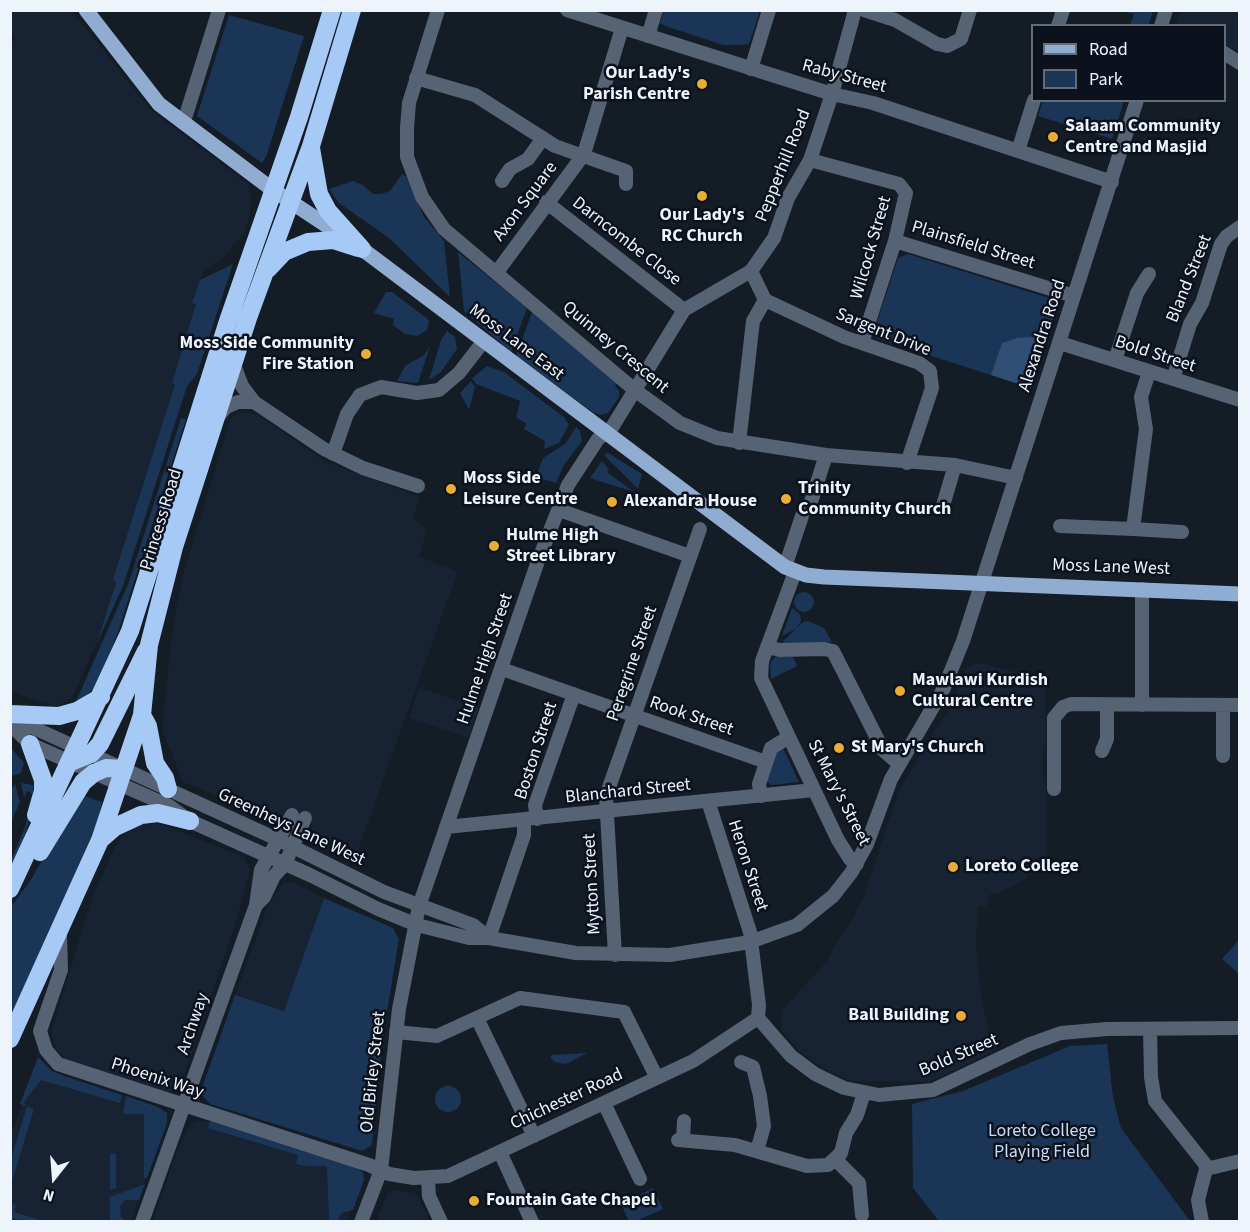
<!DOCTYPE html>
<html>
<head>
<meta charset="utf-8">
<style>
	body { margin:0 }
	#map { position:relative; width:1250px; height:1232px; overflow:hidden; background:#141c26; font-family:"Source Sans 3",sans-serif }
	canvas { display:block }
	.frame { position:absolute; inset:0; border:12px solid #eef4fb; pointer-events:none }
	.legend { position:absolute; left:1031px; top:24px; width:195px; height:78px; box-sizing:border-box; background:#0b121d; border:2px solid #666c76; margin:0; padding:8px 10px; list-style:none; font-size:18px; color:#eef4fb }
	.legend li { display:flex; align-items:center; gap:12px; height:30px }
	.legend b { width:30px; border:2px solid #666c76 }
	.north { position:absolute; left:24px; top:1148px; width:60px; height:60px; -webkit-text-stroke:4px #0b121d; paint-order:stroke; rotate:197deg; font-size:16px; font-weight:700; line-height:24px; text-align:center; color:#eef4fb }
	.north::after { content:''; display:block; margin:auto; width:21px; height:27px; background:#eef4fb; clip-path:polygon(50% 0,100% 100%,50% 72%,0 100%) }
</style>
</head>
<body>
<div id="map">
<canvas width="1250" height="1232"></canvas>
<div class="frame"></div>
<ul class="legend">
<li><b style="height:8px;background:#90acd1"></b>Road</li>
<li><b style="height:16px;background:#1b3556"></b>Park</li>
</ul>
<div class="north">N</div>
</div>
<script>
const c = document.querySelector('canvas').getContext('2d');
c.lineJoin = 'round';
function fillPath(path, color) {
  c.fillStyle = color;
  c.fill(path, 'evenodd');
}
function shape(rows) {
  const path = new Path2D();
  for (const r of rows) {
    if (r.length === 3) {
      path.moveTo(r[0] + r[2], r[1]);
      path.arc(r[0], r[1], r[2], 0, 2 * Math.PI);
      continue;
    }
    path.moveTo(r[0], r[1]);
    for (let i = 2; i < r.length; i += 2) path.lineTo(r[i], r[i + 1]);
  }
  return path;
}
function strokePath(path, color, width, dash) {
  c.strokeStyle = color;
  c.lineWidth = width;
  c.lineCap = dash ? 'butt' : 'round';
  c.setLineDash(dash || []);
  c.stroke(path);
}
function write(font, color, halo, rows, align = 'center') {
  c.font = font + ' "Source Sans 3",sans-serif';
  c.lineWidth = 5;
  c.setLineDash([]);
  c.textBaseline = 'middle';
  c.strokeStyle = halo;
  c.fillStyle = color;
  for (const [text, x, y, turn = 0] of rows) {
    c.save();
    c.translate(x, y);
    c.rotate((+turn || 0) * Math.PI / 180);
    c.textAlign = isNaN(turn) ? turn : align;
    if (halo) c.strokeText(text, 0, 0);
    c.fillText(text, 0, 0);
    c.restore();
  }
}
const built = shape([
	[11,11,72,11,151,110,248,184,251,199,250,216,243,236,219,261,204,269,193,302,196,304,175,384,113,579,116,583,96,645,72,698,58,706,38,702,11,691,10,50,15,36,11,34],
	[1181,11,1239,11,1239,51,1225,45,1224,26,1176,25],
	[238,412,257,414,326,462,420,497,413,518,427,530,419,557,458,571,353,864,317,846,312,837,311,822,286,813,276,819,183,782,162,730,172,632,184,571,230,420],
	[978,663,1045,679,1046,738,1042,767,1046,785,1047,858,1037,858,1026,879,996,894,990,894,986,907,978,906,976,941,980,989,993,1052,929,1082,852,1081,829,1072,800,1052,781,1030,782,1011,825,963,852,919,864,897,898,792,939,723,947,714,967,668],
	[419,687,479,708,468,738,409,718],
	[159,823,244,857,250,869,238,916,181,1086,168,1092,67,1061,56,1049,51,1032,92,898,114,848,122,836,137,826],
	[283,882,292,882,324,898,284,1012,235,995,268,905],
	[38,1057,52,1071,64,1076,158,1107,167,1113,167,1123,131,1221,11,1222,11,1135],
	[196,1121,210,1121,357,1168,363,1173,364,1180,346,1221,152,1222,178,1149,188,1128],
	[393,1190,416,1193,430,1221,376,1221,387,1194]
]);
const green = shape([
	[664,11,664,10,760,11,749,44,741,45,723,45,665,26,660,23],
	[1121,11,1153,11,1148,26,1130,25,1134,14],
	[229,15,304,36,266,157,262,163,197,116],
	[1043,101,1043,100,1124,101,1112,139,1038,116],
	[402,174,406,176,424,217,444,241,450,297,389,238,339,203,329,189,353,181,363,185,373,194,381,194,390,191],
	[458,252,527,308,511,352,464,311],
	[908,254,1052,299,1057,308,1031,388,876,338,874,331,898,258],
	[233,264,197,374,187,386,123,586,96,645,116,583,113,579,175,384,172,383,196,304,192,303,200,280],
	[386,292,392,292,429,320,427,330,417,336,405,334,393,325,394,319,374,313],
	[532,312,617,383,615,386,619,391,619,397,608,413,601,415,594,413,516,356],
	[447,331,455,337,457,349,440,373,429,380,441,340],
	[430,346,418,383,397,381,405,366,424,355],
	[487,366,504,372,565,418,569,425,559,443,544,449,545,441,524,429,526,423,516,418,520,401,476,384,472,378],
	[471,381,475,387,469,410,460,393],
	[181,418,186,419,118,632,97,685,73,708,129,582],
	[576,427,580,431,582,441,564,465,556,483,536,477,543,458,565,444],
	[608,453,642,474,638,489,604,455],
	[602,461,609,469,607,472,634,492,590,478],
	[804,602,10],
	[792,608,800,614,801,621,797,628,782,636],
	[808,621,824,628,832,642,789,644,782,642,803,622],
	[776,656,793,657,797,666,771,679,770,663],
	[11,748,24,763,21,773,11,776],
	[783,748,799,782,771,785,766,781,775,750],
	[21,783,33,785,33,793,38,794,23,840,11,867,11,860,25,827,32,794,27,791,24,797],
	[15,784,20,802,11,822,11,789],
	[79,794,102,802,98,820,11,1023,11,907,32,878],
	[324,898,393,928,399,939,383,1036,372,1145,362,1151,210,1104,202,1095,202,1088,235,995,284,1011],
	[1239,940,1239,974,1222,959],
	[1107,1044,1113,1097,1121,1128,1190,1221,938,1220,913,1188,912,1104,963,1091,1070,1046],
	[587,1053,566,1064,554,1062,551,1058,551,1055],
	[38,1057,52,1071,64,1076,122,1095,120,1103,41,1080,24,1102,26,1106,20,1104],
	[448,1099,13],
	[126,1096,158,1107,167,1113,167,1123,147,1178,144,1178,144,1114,123,1114],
	[27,1106,34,1109,11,1185,11,1159],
	[210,1121,357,1168,363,1173,364,1180,353,1210,341,1213,338,1221,329,1221,327,1166,305,1166,296,1164,298,1155,208,1128],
	[110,1153,116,1154,116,1188,110,1190],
	[145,1184,139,1200,125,1200,120,1207,121,1218,128,1221,110,1221,110,1197],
	[653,1188,663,1209,636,1221,629,1221,621,1204],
	[13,1204,16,1205,14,1212,44,1221,11,1219]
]);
const forest = shape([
	[1048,336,1031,388,991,375,1002,343,1017,338]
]);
const minor = shape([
	[438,10,409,103,407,128,407,157,422,197,444,229,636,391,680,423,717,438,826,455,955,465,1016,478],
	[567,10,832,94,873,103,1112,182],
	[864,10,895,20,937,44,947,46,961,39,970,10],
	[1058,26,1063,10],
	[1161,26,1166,10],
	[648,36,656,10],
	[1224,53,1240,63],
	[751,69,769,10],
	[416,78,475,95,555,146,626,171,626,184],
	[181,121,186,115,219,10],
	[1018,151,1034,100],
	[810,160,899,184,906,193,895,241,862,343],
	[502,181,510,169,528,159,543,138],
	[546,202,684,310],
	[895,241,1074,296],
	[751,271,765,300,844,337,919,363,930,371,932,388,907,463],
	[497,272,584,154,622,28],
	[1060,343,1240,400],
	[1115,360,1137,293,1149,274],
	[234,365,242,386,254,402,324,449,363,468,418,486],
	[1173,379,1190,324,1202,303,1221,244,1227,236,1240,227],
	[217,418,226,407,238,402,254,402],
	[739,443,753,321,765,300],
	[333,454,347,414,360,395,381,387,417,393,439,390,459,373,483,342],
	[810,505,826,455],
	[942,509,955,465],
	[559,510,690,556],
	[1060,526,1133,529,1146,429,1141,397,1149,372],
	[1133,529,1182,532],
	[785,567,802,516],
	[795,572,762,661,761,678,838,840,850,859,857,864],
	[1142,589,1142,705],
	[767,647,780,650,824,649,833,651,883,750,899,764],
	[502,669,766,762],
	[10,717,279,840,384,892,473,925,489,938],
	[10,724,30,744,169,806,190,821,310,875,378,909,417,925,469,938,489,938,576,953,670,955,750,942,797,925,833,896,851,873,867,844,891,779,944,688,963,641,1137,100],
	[1102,751,1107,739,1107,705],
	[1223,756,1223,705],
	[1054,789,1054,718,1063,707,1071,704,1240,705],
	[761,796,759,784,771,748,789,737],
	[708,801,750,932,759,1005,758,1018],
	[537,819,535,805,574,694],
	[446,827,814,790],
	[256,905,264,897,274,876,285,864,305,818],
	[60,933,61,970,40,1031,46,1050,58,1064,369,1165,389,1174,414,1178,448,1176,693,1061,758,1018],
	[489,938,524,835,524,820],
	[615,955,606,796,700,529],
	[477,1018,534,1136],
	[758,1018,791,1056,815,1074,844,1088,879,1095,933,1090,1030,1044,1061,1033,1107,1029,1240,1028],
	[1150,1029,1151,1077,1155,1101,1205,1164,1206,1169,1198,1200,1202,1222],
	[396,1032,437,1036,520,998,624,1012,657,1078],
	[741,1062,753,1067,760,1096,764,1126,757,1151],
	[604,1103,640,1179],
	[678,1140,735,1145,807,1166,828,1165,841,1153,846,1133,857,1115,864,1093],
	[683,1140,684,1121],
	[500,1152,532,1222],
	[836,1160,859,1183,862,1215],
	[1206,1169,1240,1161],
	[428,1179,429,1196,441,1222],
	[142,1222,256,905,261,870,292,815],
	[361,1222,381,1170,399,1009,419,906,538,561,568,485,598,439,611,429,684,310,751,271,774,238,788,198,810,160,832,94,855,10]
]);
const major = shape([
	[86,10,159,104,273,190,362,249,785,567,806,575,824,577,1240,594]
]);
const highway = shape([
	[311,148,319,194,328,211,362,249],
	[268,269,284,252,308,242,333,240,358,248],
	[10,714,59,716,77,711,101,697],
	[142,715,148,726,155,763,165,778,168,789],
	[30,744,43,780,43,791,36,815],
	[71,762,91,754,100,744,146,651],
	[100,840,115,827,141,815,158,813,190,821],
	[40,852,83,782,94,773,106,768,124,769],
	[10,889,130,631,228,321,299,117,332,10],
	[10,1039,100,840,142,715,149,645,174,547,248,318,311,146,352,10]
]);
const markers = [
	[702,84,6,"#e8ac37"],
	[1053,137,6,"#e8ac37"],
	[702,196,6,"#e8ac37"],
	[366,354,6,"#e8ac37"],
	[451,489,6,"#e8ac37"],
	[786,499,6,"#e8ac37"],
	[612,502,6,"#e8ac37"],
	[494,546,6,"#e8ac37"],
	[900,691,6,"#e8ac37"],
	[839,748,6,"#e8ac37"],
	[953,867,6,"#e8ac37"],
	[961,1016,6,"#e8ac37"],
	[474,1201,6,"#e8ac37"]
];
const poiNames = [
	["Our Lady's",690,74,"right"],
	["Parish Centre",690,95,"right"],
	["Salaam Community",1065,127],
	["Centre and Masjid",1065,148],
	["Our Lady's",702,216,"center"],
	["RC Church",702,237,"center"],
	["Moss Side Community",354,344,"right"],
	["Fire Station",354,365,"right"],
	["Moss Side",463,479],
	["Leisure Centre",463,500],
	["Trinity",798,489],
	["Community Church",798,510],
	["Alexandra House",624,502],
	["Hulme High",506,536],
	["Street Library",506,557],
	["Mawlawi Kurdish",912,681],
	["Cultural Centre",912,702],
	["St Mary's Church",851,748],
	["Loreto College",965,867],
	["Ball Building",949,1016,"right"],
	["Fountain Gate Chapel",486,1201]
];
const streetNames = [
	["Raby Street",844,77,15],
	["Pepperhill Road",784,166,-68],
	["Axon Square",526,202,-53],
	["Darncombe Close",626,242,38],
	["Plainsfield Street",973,246,17],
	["Wilcock Street",872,248,-74],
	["Bland Street",1190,279,-68],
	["Sargent Drive",883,333,22],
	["Alexandra Road",1043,336,-72],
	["Moss Lane East",516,343,37],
	["Quinney Crescent",615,348,40],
	["Bold Street",1155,355,18],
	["Princess Road",162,520,-73],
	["Moss Lane West",1111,568,2],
	["Hulme High Street",486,659,-71],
	["Peregrine Street",633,664,-71],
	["Rook Street",691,717,19],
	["Boston Street",537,751,-72],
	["Blanchard Street",628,792,-6],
	["St Mary's Street",838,793,63],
	["Greenheys Lane West",291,828,25],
	["Heron Street",747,866,72],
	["Mytton Street",593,884,-93],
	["Archway",194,1024,-71],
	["Bold Street",959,1056,-23],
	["Old Birley Street",374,1072,-84],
	["Phoenix Way",157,1079,18],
	["Chichester Road",567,1100,-25]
];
const parkNames = [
	["Loreto College",1042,1132],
	["Playing Field",1042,1153]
];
fillPath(built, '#172232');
fillPath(green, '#1b3556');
fillPath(forest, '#314f75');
strokePath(minor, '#556374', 14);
strokePath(major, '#90acd1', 15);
strokePath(highway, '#a7c9f6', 18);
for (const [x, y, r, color] of markers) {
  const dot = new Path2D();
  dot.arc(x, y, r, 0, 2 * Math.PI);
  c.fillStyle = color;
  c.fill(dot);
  strokePath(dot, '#0b121d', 2);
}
write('bold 18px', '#eef4fb', '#0b121d', poiNames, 'left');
write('18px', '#eef4fb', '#0b121d', streetNames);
write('18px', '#c9dcf6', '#0b121d', parkNames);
</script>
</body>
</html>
